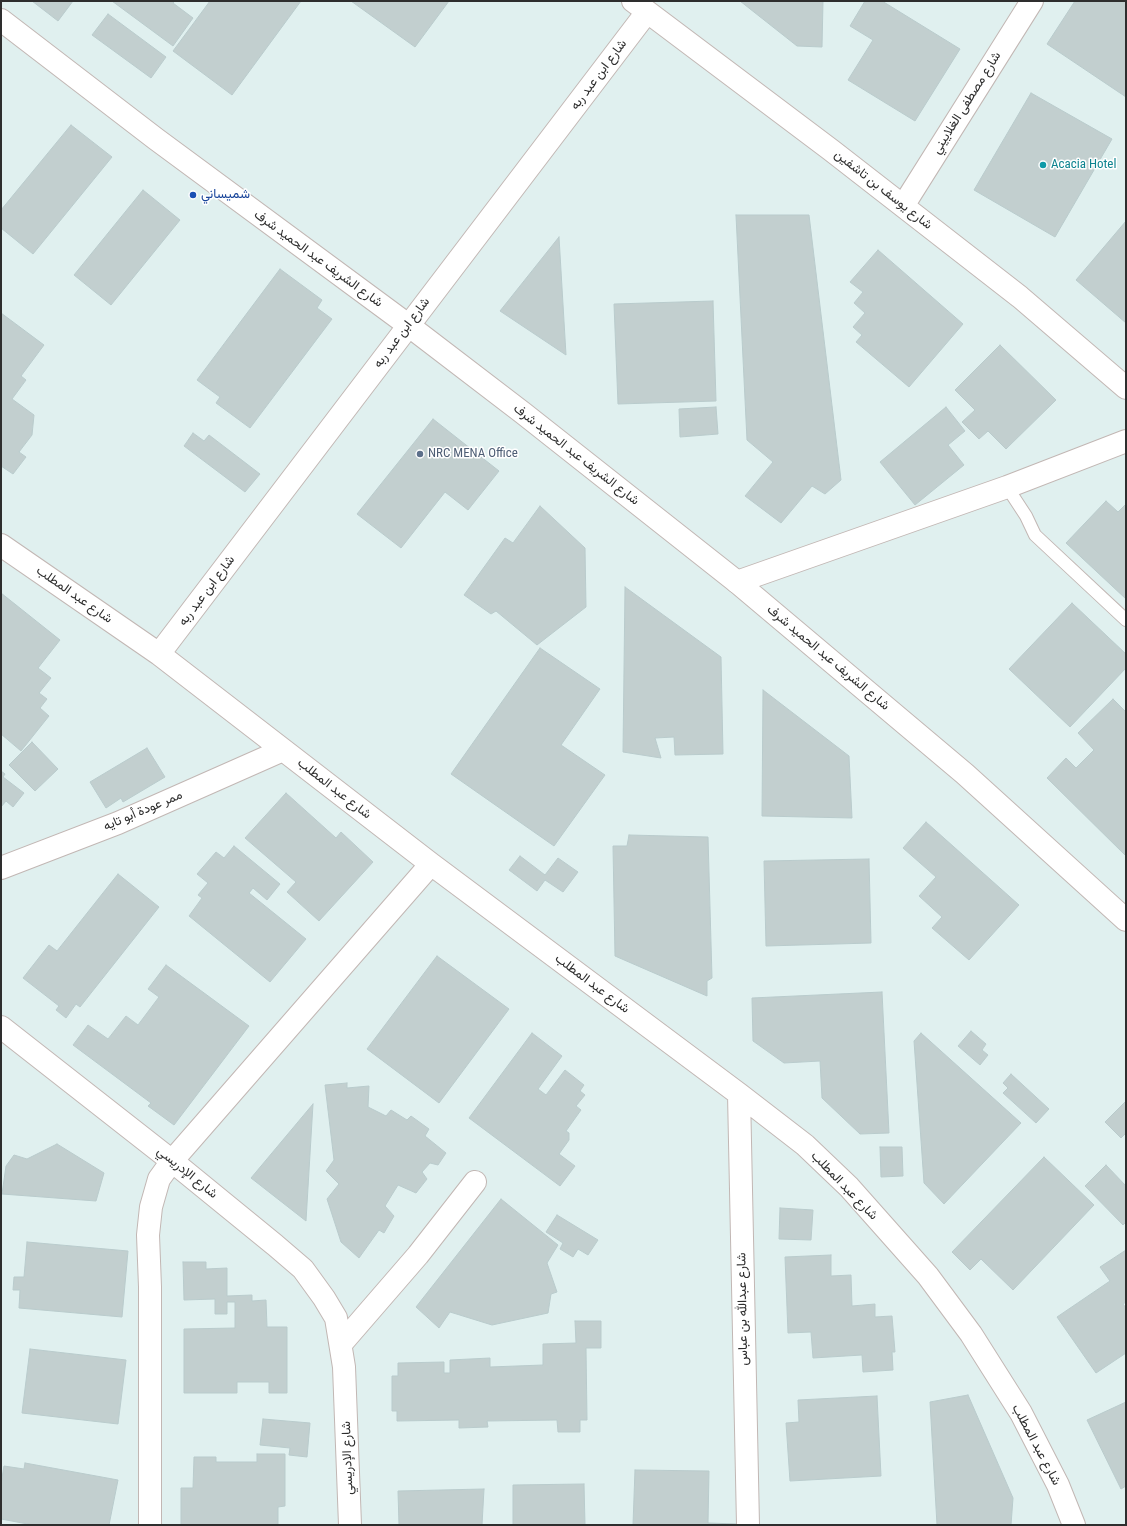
<!DOCTYPE html>
<html>
<head>
<meta charset="utf-8">
<style>
	body { margin:0 }
	#map { position:relative; width:1127px; height:1526px; overflow:hidden; background:#e0f0ef; font-family:"Roboto Condensed",sans-serif }
	canvas { display:block }
	.frame { position:absolute; inset:0; border:2px solid #2e2e2e; pointer-events:none }
</style>
</head>
<body>
<div id="map">
<canvas width="1127" height="1526"></canvas>
<div class="frame"></div>
</div>
<script>
const c = document.querySelector('canvas').getContext('2d');
c.lineJoin = 'round';
function fillPath(path, color) {
  c.fillStyle = color;
  c.fill(path, 'evenodd');
}
function shape(rows) {
  const path = new Path2D();
  for (const r of rows) {
    path.moveTo(r[0], r[1]);
    for (let i = 2; i < r.length; i += 2) path.lineTo(r[i], r[i + 1]);
  }
  return path;
}
function strokePath(path, color, width, dash) {
  c.strokeStyle = color;
  c.lineWidth = width;
  c.lineCap = dash ? 'butt' : 'round';
  c.setLineDash(dash || []);
  c.stroke(path);
}
function write(font, color, halo, rows, align = 'center') {
  c.font = font + ' "Roboto Condensed",Vazirmatn,sans-serif';
  c.lineWidth = 3;
  c.setLineDash([]);
  c.textBaseline = 'middle';
  c.strokeStyle = halo;
  c.fillStyle = color;
  for (const [text, x, y, turn = 0] of rows) {
    c.save();
    c.translate(x, y);
    c.rotate((+turn || 0) * Math.PI / 180);
    c.textAlign = isNaN(turn) ? turn : align;
    if (halo) c.strokeText(text, 0, 0);
    c.fillText(text, 0, 0);
    c.restore();
  }
}
const building = shape([
	[32,1,73,1,58,21,32,1],
	[112,1,175,1,173,3,193,18,173,46,112,1],
	[210,1,301,1,232,95,173,51,210,1],
	[351,1,449,1,415,47,351,1],
	[740,1,823,1,822,47,797,46,740,1],
	[865,1,882,1,960,49,915,121,848,80,873,40,850,26,865,1],
	[1075,1,1126,1,1126,97,1047,44,1075,1],
	[108,14,166,57,151,78,92,35,108,14],
	[1031,93,1112,139,1055,237,974,190,1031,93],
	[71,125,112,157,33,254,1,228,1,210,71,125],
	[143,190,180,220,111,305,74,275,143,190],
	[736,215,809,215,841,480,825,494,812,486,781,523,745,496,773,462,747,440,736,215],
	[1126,221,1126,323,1076,280,1126,221],
	[559,237,566,355,500,311,559,237],
	[878,250,963,324,909,387,856,342,862,335,853,327,865,313,854,303,863,292,850,282,878,250],
	[280,269,322,300,317,308,332,319,250,428,216,403,220,397,197,380,280,269],
	[713,301,716,401,618,404,614,304,713,301],
	[1,313,44,345,21,376,26,380,12,399,34,415,32,435,19,452,26,457,13,474,1,466,1,313],
	[1000,345,1056,400,1006,449,988,431,979,439,962,422,975,410,955,390,1000,345],
	[716,407,718,434,680,437,679,409,716,407],
	[946,407,965,431,948,445,964,465,915,505,880,462,946,407],
	[433,419,499,471,468,510,445,492,401,548,357,514,433,419],
	[193,433,204,441,209,435,260,474,245,492,184,446,193,433],
	[1106,501,1118,512,1126,504,1126,599,1066,543,1106,501],
	[540,506,585,548,586,607,537,645,496,611,491,614,464,595,505,538,513,543,540,506],
	[625,587,721,657,723,754,675,755,674,737,655,738,661,758,623,752,625,587],
	[1,593,60,640,38,668,51,678,39,693,47,699,40,708,49,716,21,751,1,734,1,593],
	[1072,603,1126,654,1126,668,1070,727,1009,669,1072,603],
	[540,648,600,689,561,745,605,775,554,846,451,774,540,648],
	[763,690,849,756,852,818,762,816,763,690],
	[1113,699,1126,712,1126,856,1047,778,1066,758,1076,768,1094,750,1078,733,1113,699],
	[32,742,58,769,35,791,9,765,32,742],
	[147,748,165,777,123,802,121,798,106,808,90,782,147,748],
	[1,771,5,774,3,777,24,793,13,807,6,801,1,807,1,771],
	[286,793,336,838,341,832,373,862,319,921,287,892,296,882,245,838,286,793],
	[926,822,1019,905,969,960,932,928,942,917,919,896,936,877,903,848,926,822],
	[629,835,708,837,712,978,707,981,707,996,615,956,613,846,627,846,629,835],
	[234,846,280,884,267,900,253,888,249,893,306,939,270,982,189,916,202,898,198,895,208,883,197,874,216,852,224,858,234,846],
	[520,856,545,875,558,858,578,872,563,892,545,880,537,891,509,870,520,856],
	[869,859,871,943,766,946,764,861,869,859],
	[118,874,159,907,80,1007,76,1004,66,1018,56,1010,59,1006,23,978,49,945,57,951,118,874],
	[437,956,509,1009,439,1103,367,1049,437,956],
	[166,965,249,1026,174,1125,148,1106,151,1103,73,1045,88,1025,108,1039,126,1016,138,1025,159,997,148,989,166,965],
	[882,992,889,1133,860,1134,822,1098,820,1061,784,1063,753,1041,752,998,882,992],
	[971,1031,986,1044,982,1050,988,1055,980,1065,958,1046,971,1031],
	[532,1033,562,1056,538,1089,546,1095,565,1070,584,1085,580,1091,585,1095,576,1106,581,1110,566,1131,569,1133,569,1140,559,1154,575,1166,560,1186,469,1118,532,1033],
	[921,1033,1021,1123,944,1204,924,1183,914,1041,921,1033],
	[1011,1074,1049,1109,1036,1123,1003,1093,1008,1088,1003,1083,1011,1074],
	[347,1083,347,1088,369,1086,368,1107,386,1116,391,1110,407,1120,411,1116,429,1129,425,1136,446,1153,438,1165,430,1163,422,1172,427,1179,416,1193,398,1185,385,1206,394,1216,384,1233,379,1230,359,1258,341,1242,327,1199,339,1184,326,1171,334,1160,325,1085,347,1083],
	[1126,1101,1126,1133,1121,1138,1105,1122,1126,1101],
	[313,1104,306,1221,251,1178,313,1104],
	[57,1144,104,1173,96,1201,2,1194,6,1166,14,1155,27,1159,57,1144],
	[880,1147,902,1147,903,1176,881,1177,880,1147],
	[1044,1157,1094,1205,1013,1290,981,1259,970,1270,952,1252,1044,1157],
	[1106,1165,1126,1186,1126,1222,1123,1225,1085,1186,1106,1165],
	[501,1199,558,1245,547,1263,557,1292,551,1294,548,1313,492,1325,450,1312,439,1328,416,1307,501,1199],
	[780,1208,813,1210,811,1240,779,1239,780,1208],
	[557,1215,598,1240,588,1255,578,1249,573,1257,560,1249,563,1243,546,1232,557,1215],
	[27,1242,128,1251,122,1317,19,1308,20,1290,13,1290,14,1277,24,1277,27,1242],
	[1126,1250,1126,1302,1123,1304,1126,1308,1126,1353,1096,1373,1057,1317,1110,1281,1100,1267,1126,1250],
	[831,1255,831,1276,851,1275,852,1306,875,1304,875,1317,892,1316,895,1352,892,1352,893,1370,863,1372,862,1355,813,1358,811,1332,788,1333,785,1257,831,1255],
	[183,1262,206,1262,206,1269,227,1268,227,1296,252,1295,252,1301,266,1300,267,1327,287,1327,287,1393,269,1393,269,1382,237,1382,237,1393,184,1393,184,1329,235,1328,235,1302,227,1302,227,1314,215,1314,215,1299,184,1300,183,1262],
	[575,1321,601,1321,601,1348,586,1348,587,1420,580,1420,580,1432,558,1432,557,1420,487,1421,488,1427,459,1428,459,1420,397,1421,397,1411,392,1411,392,1376,398,1376,398,1363,444,1362,444,1373,450,1373,450,1360,490,1358,490,1367,543,1365,543,1344,576,1343,575,1321],
	[30,1349,126,1360,118,1424,22,1413,30,1349],
	[968,1395,1013,1498,1011,1525,937,1525,930,1402,968,1395],
	[877,1396,881,1476,790,1481,786,1423,799,1422,798,1400,877,1396],
	[1126,1402,1126,1486,1121,1489,1087,1420,1126,1402],
	[263,1419,310,1423,307,1457,289,1455,290,1448,260,1445,263,1419],
	[257,1454,285,1454,285,1506,278,1507,278,1525,181,1525,181,1488,193,1488,194,1457,216,1457,216,1462,257,1462,257,1454],
	[25,1463,118,1480,109,1525,33,1525,1,1519,1,1484,4,1466,24,1469,25,1463],
	[635,1470,709,1471,708,1523,737,1524,737,1525,633,1525,635,1470],
	[584,1484,585,1525,513,1525,513,1485,584,1484],
	[484,1489,482,1525,399,1525,398,1491,484,1489]
]);
const lane = shape([
	[1007,487,1026,516,1035,535,1126,620]
]);
const street = shape([
	[633,1,831,150,1020,297,1126,388],
	[903,206,1032,1],
	[1,545,159,654,431,864,739,1094,805,1145,849,1187,928,1276,971,1334,1021,1413,1058,1485,1074,1525],
	[737,582,1007,487,1126,441],
	[159,654,647,12],
	[1,868,118,823,283,750],
	[1,1027,172,1161,275,1245,303,1269,324,1298,336,1318,344,1367,350,1525],
	[739,1094,748,1525],
	[341,1344,418,1255,475,1182],
	[150,1525,150,1287,148,1235,151,1207,159,1179,172,1161,431,864]
]);
const secondary = shape([
	[1,20,156,139,408,325,523,413,737,582,965,774,1126,920]
]);
const markers = [
	[1043,165,4,"#0f9aa8"],
	[193,195,4,"#1a4fb4"],
	[420,454,4,"#5c6f8a"]
];
const streetNames = [
	["شارع ابن عبد ربه",599,75,-53],
	["شارع مصطفى الغلاييني",967,103,-58],
	["شارع يوسف بن تاشفين",883,190,38],
	["شارع الشريف عبد الحميد شرف",318,259,36],
	["شارع ابن عبد ربه",402,333,-53],
	["شارع الشريف عبد الحميد شرف",576,455,38],
	["شارع ابن عبد ربه",207,591,-53],
	["شارع عبد المطلب",74,595,35],
	["شارع الشريف عبد الحميد شرف",828,658,40],
	["شارع عبد المطلب",334,789,38],
	["ممر عودة أبو تايه",143,811,-23],
	["شارع عبد المطلب",592,984,37],
	["شارع الإدريسي",187,1173,39],
	["شارع عبد المطلب",844,1186,46],
	["شارع عبدالله بن عباس",743,1309,-91],
	["شارع عبد المطلب",1036,1445,62],
	["شارع الإدريسي",348,1458,-92]
];
const cultureNames = [
	["Acacia Hotel",1051,165]
];
const transitNames = [
	["شميساني",201,195]
];
const serviceNames = [
	["NRC MENA Office",428,454]
];
fillPath(building, '#c2cfcf');
strokePath(building, '#b9cbcc', 1);
strokePath(lane, '#c2b7b4', 14);
strokePath(street, '#c2b7b4', 24);
strokePath(secondary, '#c2b7b4', 24);
strokePath(lane, '#fff', 12);
strokePath(street, '#fff', 22);
strokePath(secondary, '#fff', 22);
for (const [x, y, r, color] of markers) {
  const dot = new Path2D();
  dot.arc(x, y, r, 0, 2 * Math.PI);
  c.fillStyle = color;
  c.fill(dot);
  strokePath(dot, '#fff', 1.5);
}
write('13px', '#2e2e2e', '#fff', streetNames);
write('13px', '#0d838f', '#fff', cultureNames, 'left');
write('13px', '#164399', '#fff', transitNames, 'left');
write('13px', '#4e5e75', '#fff', serviceNames, 'left');
</script>
</body>
</html>
